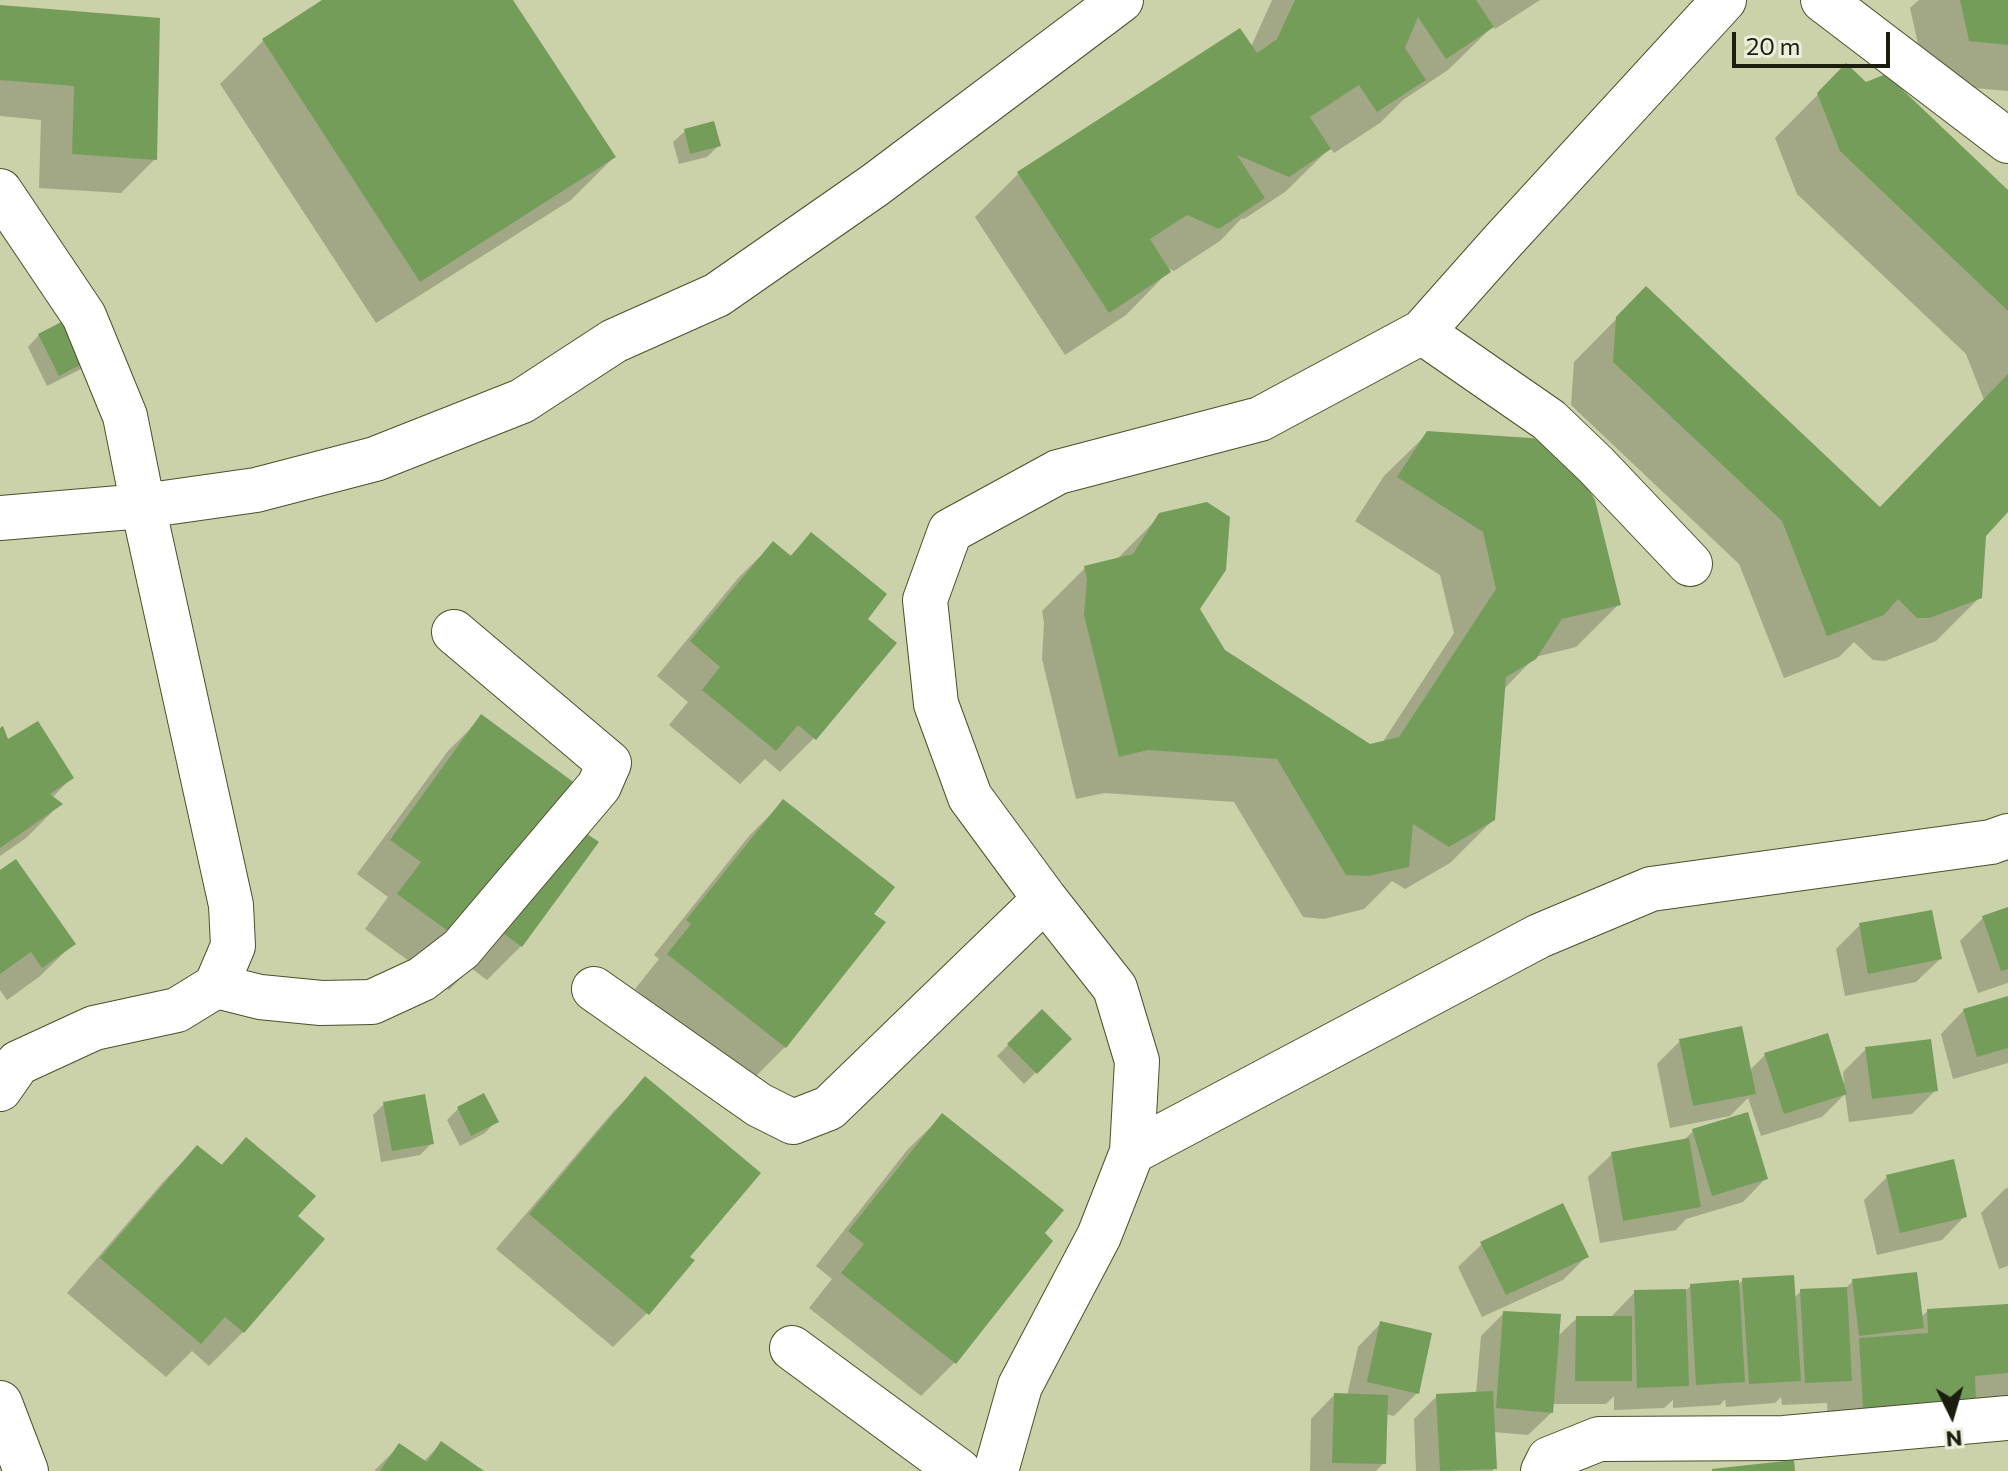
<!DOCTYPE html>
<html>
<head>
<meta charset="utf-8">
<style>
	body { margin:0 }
	#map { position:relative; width:2008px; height:1471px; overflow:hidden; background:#cbd1a8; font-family:Commissioner,sans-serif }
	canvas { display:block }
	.north { position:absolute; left:1912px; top:1375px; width:80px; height:80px; -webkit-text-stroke:6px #ecefdb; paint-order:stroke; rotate:175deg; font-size:22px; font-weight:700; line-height:32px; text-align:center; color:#1b1d0e }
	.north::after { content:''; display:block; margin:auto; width:28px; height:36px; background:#1b1d0e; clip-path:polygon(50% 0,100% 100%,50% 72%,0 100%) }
	.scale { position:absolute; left:1732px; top:32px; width:158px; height:36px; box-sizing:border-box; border:4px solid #1b1d0e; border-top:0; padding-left:10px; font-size:24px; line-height:28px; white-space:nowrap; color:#1b1d0e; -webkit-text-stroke:6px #ecefdb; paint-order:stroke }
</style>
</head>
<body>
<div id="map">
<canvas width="2008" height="1471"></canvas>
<div class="north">N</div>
<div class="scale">20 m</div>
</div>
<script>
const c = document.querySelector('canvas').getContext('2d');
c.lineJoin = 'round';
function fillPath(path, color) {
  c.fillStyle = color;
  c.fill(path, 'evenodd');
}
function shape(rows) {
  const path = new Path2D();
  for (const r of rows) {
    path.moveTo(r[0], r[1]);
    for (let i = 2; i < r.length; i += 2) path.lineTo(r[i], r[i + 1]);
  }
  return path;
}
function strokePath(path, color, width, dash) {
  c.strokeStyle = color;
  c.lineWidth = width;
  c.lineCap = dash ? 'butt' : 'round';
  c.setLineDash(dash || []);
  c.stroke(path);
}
const shadow = shape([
	[326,0,511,0,614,157,571,200,376,323,220,84,263,41],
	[1272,0,1540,0,1495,29,1493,26,1448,70,1403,100,1380,123,1334,153,1330,148,1285,192,1244,219,1242,218,1220,241,1174,271,1165,267,1168,272,1126,315,1065,355,975,217,1018,174,1251,47],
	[1919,0,2008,0,2008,91,1927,84,1910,8],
	[0,7,155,159,121,193,39,188,41,120,0,116],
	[1846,66,1865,84,2008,193,2008,510,1984,535,1980,597,1936,641,1885,661,1873,660,1854,642,1839,657,1784,678,1739,564,1571,405,1574,362,1646,289,1879,509,1984,400,1966,354,1797,194,1775,138],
	[685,131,718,146,707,157,679,164,673,142],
	[39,335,94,356,83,368,47,386,28,347],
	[1428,433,1619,604,1576,647,1535,657,1503,690,1493,820,1450,863,1405,889,1392,881,1364,909,1324,919,1303,917,1234,802,1104,793,1076,799,1042,659,1044,623,1042,611,1085,568,1117,559,1161,515,1197,609,1223,652,1370,746,1382,743,1454,633,1440,575,1355,521,1384,476],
	[811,535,865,619,814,738,780,772,765,759,740,784,669,725,688,702,657,676,739,577,773,544,789,557],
	[482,717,568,823,521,946,487,980,471,968,449,990,365,929,388,897,357,874,448,751],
	[0,730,7,742,71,778,52,798,60,804,26,838,0,856],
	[783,802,785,1047,751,1081,635,989,659,959,654,955,749,836],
	[0,872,73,944,39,977,7,1000,0,990],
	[2008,909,2008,983,1978,993,1960,941,1983,918],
	[1860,925,1940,959,1916,982,1845,996,1836,949],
	[2008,998,2008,1063,1953,1079,1941,1034,1964,1010],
	[1042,1012,1069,1039,1024,1084,997,1056],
	[1680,1041,1749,1071,1765,1055,1842,1084,1844,1084,1843,1072,1866,1049,1936,1090,1912,1114,1849,1122,1845,1094,1822,1117,1761,1136,1748,1098,1730,1116,1670,1128,1657,1064],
	[646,1079,687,1257,692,1260,647,1313,613,1347,496,1249,612,1113],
	[384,1104,432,1143,420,1155,381,1162,373,1115],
	[458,1109,496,1121,485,1133,460,1146,447,1120],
	[942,1116,1042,1234,955,1362,921,1396,809,1308,832,1279,816,1266,908,1149],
	[1693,1131,1766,1178,1743,1202,1686,1219,1676,1230,1600,1243,1588,1177,1612,1154,1682,1142],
	[246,1139,296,1216,322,1239,243,1332,209,1366,192,1351,166,1377,67,1293,164,1181,197,1147,220,1166],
	[1887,1177,1965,1216,1942,1240,1877,1255,1864,1200],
	[2008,1188,2008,1266,1999,1269,1981,1213,2005,1189],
	[1482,1244,1586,1257,1563,1280,1482,1317,1458,1267],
	[1743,1280,1794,1298,1801,1291,1845,1289,1853,1281,1921,1317,1928,1311,2008,1306,2008,1397,1829,1441,1827,1403,1782,1405,1781,1397,1775,1403,1726,1407,1725,1399,1720,1405,1673,1408,1673,1400,1664,1408,1614,1410,1614,1396,1606,1404,1552,1404,1552,1412,1528,1435,1493,1432,1495,1468,1492,1471,1416,1471,1414,1419,1437,1396,1476,1394,1481,1336,1504,1313,1557,1337,1577,1318,1612,1318,1612,1316,1635,1292,1685,1291,1691,1286,1737,1286],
	[1381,1323,1417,1393,1394,1416,1385,1414,1384,1463,1376,1471,1310,1471,1311,1419,1334,1395,1347,1396,1358,1347],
	[441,1444,481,1471,374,1471,399,1446,423,1462]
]);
const building = shape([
	[322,0,513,0,616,157,420,282,262,39],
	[1295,0,1476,0,1494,27,1446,59,1418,17,1405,48,1426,80,1377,112,1359,85,1310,117,1331,149,1289,177,1237,155,1265,198,1219,229,1187,215,1150,239,1171,272,1109,313,1017,172,1240,28,1257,53,1277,39],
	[1960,0,2008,0,2008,45,1969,41],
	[0,5,160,18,157,160,72,154,74,86,0,80],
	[1846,63,1866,82,1886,74,2008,190,2008,311,1840,151,1817,93],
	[714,121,721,146,690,154,684,129],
	[1646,286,1880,507,2008,374,2008,512,1986,536,1982,598,1930,618,1917,618,1898,599,1884,615,1827,636,1782,521,1613,362,1616,317],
	[75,315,96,357,59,376,38,334],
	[1427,431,1560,440,1595,500,1621,605,1562,619,1536,659,1506,677,1495,820,1449,847,1413,824,1409,867,1368,876,1346,875,1277,759,1148,750,1119,757,1084,615,1087,579,1084,566,1133,554,1159,513,1207,502,1230,517,1226,570,1200,609,1225,650,1370,744,1399,737,1496,589,1483,532,1397,477],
	[811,532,887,594,868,619,897,643,816,740,798,725,776,751,702,690,720,667,690,641,773,541,791,556],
	[481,714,591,795,571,823,599,842,522,947,503,933,484,957,397,894,421,862,390,840],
	[38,721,74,778,50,794,63,804,0,848,0,728,3,726,8,739],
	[783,799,895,887,874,914,886,922,786,1048,667,954,691,924,686,920],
	[16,859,76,944,42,968,31,952,0,974,0,870],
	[2008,907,2008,969,2001,971,1982,916],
	[1932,910,1942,959,1868,974,1859,923],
	[2008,996,2008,1048,1977,1057,1963,1009],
	[1042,1009,1072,1039,1037,1074,1007,1044],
	[1742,1026,1756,1094,1693,1106,1679,1039],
	[1828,1033,1847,1094,1784,1114,1764,1053],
	[1931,1039,1938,1091,1872,1099,1865,1047],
	[645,1076,761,1173,690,1257,695,1260,649,1315,529,1214],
	[484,1093,499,1122,471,1136,457,1107],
	[425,1094,434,1144,392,1151,383,1102],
	[1748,1112,1768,1179,1712,1196,1692,1129],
	[942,1113,1064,1210,1045,1233,1053,1241,956,1364,841,1273,864,1244,848,1231],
	[246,1137,316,1196,298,1216,325,1239,244,1333,225,1317,201,1344,100,1258,197,1145,222,1165],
	[1689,1138,1701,1207,1623,1221,1611,1152],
	[1954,1159,1967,1217,1900,1233,1886,1175],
	[1563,1203,1589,1257,1506,1295,1480,1242],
	[1917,1272,1924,1328,1859,1336,1852,1279],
	[1794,1275,1801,1381,1749,1384,1742,1278],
	[1739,1280,1745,1382,1696,1385,1690,1284],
	[1847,1287,1852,1381,1805,1383,1800,1289],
	[1686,1289,1689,1386,1637,1388,1634,1290],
	[2008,1304,2008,1373,1975,1376,1976,1400,1863,1408,1859,1338,1928,1333,1927,1309],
	[1503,1311,1561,1314,1553,1413,1496,1408],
	[1576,1316,1632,1316,1632,1381,1575,1381],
	[1380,1321,1432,1333,1419,1394,1367,1382],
	[1493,1391,1497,1469,1440,1471,1436,1394],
	[1334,1393,1388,1395,1386,1464,1332,1463],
	[441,1441,484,1471,380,1471,399,1443,427,1462],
	[1794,1460,1795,1471,1712,1471,1712,1469]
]);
const minor = shape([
	[1823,0,2008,141],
	[0,191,84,316,125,416,143,506,231,905,233,946,216,986,177,1010,94,1028,18,1063,0,1089],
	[1422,332,1549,420,1596,465,1690,564],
	[0,518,143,506,256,490,375,459,522,401,614,341,717,295,875,185,1121,0],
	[216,986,260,997,321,1003,372,1002,422,979,461,949,599,786,609,763,454,632],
	[594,989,759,1105,793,1122,829,1108,1045,899],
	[1132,1152,1539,936,1651,889,1991,842,2008,836],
	[792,1348,959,1471],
	[0,1403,26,1471],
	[996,1471,1020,1386,1099,1236,1132,1152,1137,1061,1115,988,1045,899,970,797,936,704,925,600,950,531,1058,472,1260,419,1422,332,1501,243,1724,0],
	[1543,1471,1549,1459,1599,1439,1784,1438,2008,1418]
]);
fillPath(shadow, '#0003');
fillPath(building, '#759d5a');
strokePath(minor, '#4c502c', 46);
strokePath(minor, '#fff', 44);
</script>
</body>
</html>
